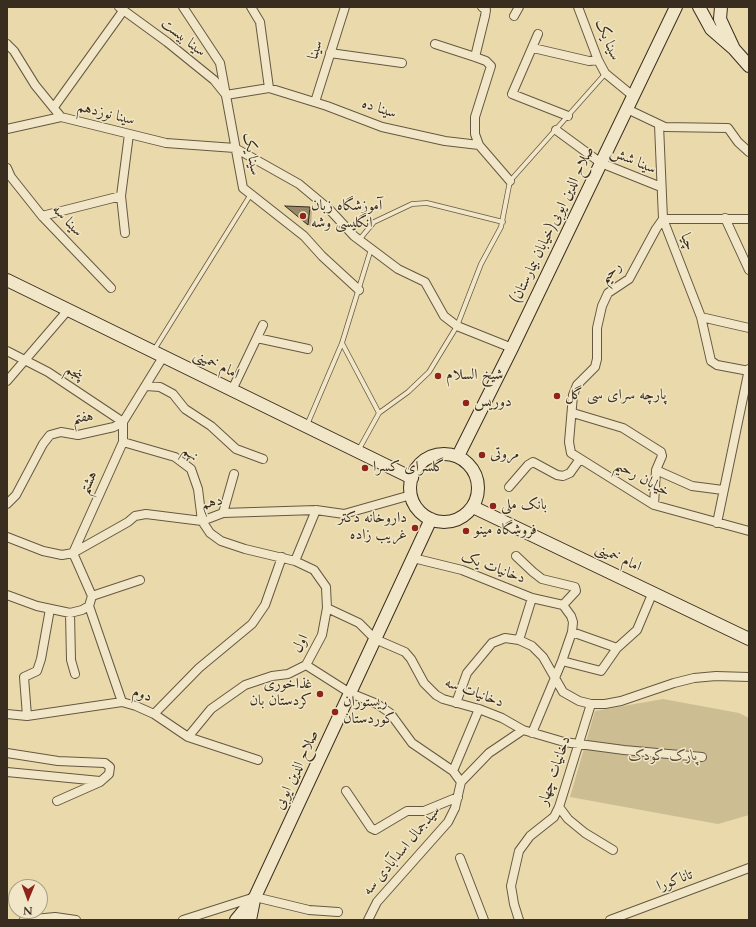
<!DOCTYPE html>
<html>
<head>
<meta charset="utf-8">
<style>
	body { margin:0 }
	#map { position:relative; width:756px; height:927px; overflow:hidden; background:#eadaab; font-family:Cardo,serif }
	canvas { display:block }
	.frame { position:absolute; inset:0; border:8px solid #392d1f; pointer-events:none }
	.north { position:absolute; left:8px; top:879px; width:40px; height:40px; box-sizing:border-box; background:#f1e7c8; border:1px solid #a79d84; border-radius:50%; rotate:181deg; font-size:11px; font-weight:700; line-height:16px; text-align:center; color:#392d1f }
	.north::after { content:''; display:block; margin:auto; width:14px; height:18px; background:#8f2418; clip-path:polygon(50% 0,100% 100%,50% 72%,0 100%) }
</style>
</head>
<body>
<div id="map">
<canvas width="756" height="927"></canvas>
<div class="frame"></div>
<div class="north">N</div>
</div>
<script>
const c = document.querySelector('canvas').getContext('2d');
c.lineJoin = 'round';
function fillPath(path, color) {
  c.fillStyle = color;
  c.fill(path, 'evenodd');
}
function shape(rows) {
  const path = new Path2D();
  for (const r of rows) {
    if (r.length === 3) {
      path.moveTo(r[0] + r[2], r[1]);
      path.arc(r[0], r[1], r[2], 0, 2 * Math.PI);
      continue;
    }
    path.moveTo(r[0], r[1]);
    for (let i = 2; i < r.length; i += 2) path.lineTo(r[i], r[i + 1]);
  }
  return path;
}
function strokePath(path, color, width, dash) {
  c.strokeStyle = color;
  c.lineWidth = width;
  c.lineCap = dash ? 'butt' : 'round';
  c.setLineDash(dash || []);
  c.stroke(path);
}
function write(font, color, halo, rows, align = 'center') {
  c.font = font + ' Cardo,Amiri,serif';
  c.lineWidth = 3;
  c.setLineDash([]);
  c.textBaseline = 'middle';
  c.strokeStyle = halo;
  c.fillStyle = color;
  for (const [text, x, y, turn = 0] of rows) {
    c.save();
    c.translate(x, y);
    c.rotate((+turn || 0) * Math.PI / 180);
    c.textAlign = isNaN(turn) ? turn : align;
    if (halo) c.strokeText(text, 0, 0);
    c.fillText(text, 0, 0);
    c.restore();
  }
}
const green = shape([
	[663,699,739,713,749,718,749,815,718,824,570,797,595,711]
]);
const shadow = shape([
	[288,207,309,208,312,210,311,227]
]);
const building = shape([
	[285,206,310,207,308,225,285,206]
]);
const lane = shape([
	[359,240,374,222,412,204,427,203,503,222],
	[342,343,379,413],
	[154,350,251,194],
	[307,425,342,343,371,249],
	[358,451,379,413,408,392,429,372,457,326,481,264,501,227,510,181,605,74]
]);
const street = shape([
	[119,7,167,42,214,80,226,95,269,88,327,106,382,127,445,141,479,145,510,181],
	[183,7,220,63,243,188,304,236,322,256,359,290],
	[251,7,260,22,269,88],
	[578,7,598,60,605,73,633,96],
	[514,16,519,7],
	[538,34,512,94,568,116],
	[7,44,14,51,35,85,61,117,166,143,235,148,299,184,329,209,354,236,398,269,425,282,444,316,457,326,512,348],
	[435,44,475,57,486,61,491,66,475,117,475,134,479,145],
	[533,48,589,61,598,60],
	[330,53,402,63],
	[475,57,485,16,486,10,482,7],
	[315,102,345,7],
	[54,107,123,11],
	[627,109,665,127,728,128,738,142,749,152],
	[659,125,663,219,701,317,711,361,717,365,749,371],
	[7,129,61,117],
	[556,130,601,163,661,187],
	[7,168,11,177,42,216,111,288],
	[42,216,121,196],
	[725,218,749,270],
	[749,219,663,219,656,229,629,279,608,293,602,306,597,328,597,359,595,367,577,385,573,395,569,442,571,453,654,505,749,531],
	[125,233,121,196,129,134],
	[701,317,749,328],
	[257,338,308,349],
	[7,351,48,372,123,422,123,442,73,553,92,596,89,606,82,610,70,613,37,606,7,595],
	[7,381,68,310],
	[146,386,160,387,173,394,185,409,211,426,236,449,263,459],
	[232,390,263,325],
	[573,413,623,428,661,452,662,456,656,470,654,505],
	[123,442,175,457,191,469,198,489,202,521,210,533,221,541,245,549,295,561,314,570,326,587,327,608,322,635,306,665,288,674,272,676,245,685,211,709,188,737],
	[656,470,692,486,723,490],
	[509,487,528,465,533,462,557,475,563,476,570,473,580,459],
	[7,504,16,495,43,444,50,435,61,432,78,435,114,427,123,422,163,357],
	[223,513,234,474],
	[717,523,749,369],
	[7,537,43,551,62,555,73,553,128,522,135,516,146,514,202,521,223,513,316,510,344,514,411,495],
	[516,556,533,572,542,579,575,587,576,591,563,605],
	[413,558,462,570,532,598,563,605],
	[295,561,316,510],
	[92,596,140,580],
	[89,606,122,702],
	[327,608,359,623,375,639,405,652,411,659,424,683,436,695,443,699,479,709,502,718,523,730,564,742,624,750,702,757],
	[70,613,71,660,75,674],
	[572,632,617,648],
	[519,640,532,598],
	[562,661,601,671,617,648,637,630,653,592],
	[306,665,350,693,377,704,390,713,412,743,453,771,461,782,455,808,448,822,377,902,368,920],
	[456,703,467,673,492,643,505,638,519,640,532,646,543,657,563,692,579,701,591,704,605,704,621,701,674,683,694,678,716,676,749,677],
	[7,714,27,716,122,702,136,706,154,714,188,737,258,760],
	[154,714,199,668,252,624,265,605,282,557],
	[27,716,24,677,37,671,41,659,50,609],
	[532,733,562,661,572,632,573,622,571,616,563,605],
	[7,753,58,761,105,763,110,767,109,774,100,782,57,801],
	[453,771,479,709],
	[7,772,100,781],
	[461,782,489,753,523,730],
	[346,791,371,828,375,830,407,811,424,811,458,797],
	[559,807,568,819,585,833,613,850],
	[460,858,484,920],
	[24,920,55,917,76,920],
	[183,920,255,897,309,910,338,912],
	[519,920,514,904,511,886,519,851,530,836,554,817,559,807,591,704],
	[610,920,749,868]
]);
const secondary = shape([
	[699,7,711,29,734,49,720,19,721,7],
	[734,49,749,66],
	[7,280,412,478],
	[444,488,34],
	[458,456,512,348,676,7],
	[473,507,749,639],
	[236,920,255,897,431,519],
	[250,920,254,900]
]);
const markers = [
	[303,216,4,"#8f2418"],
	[438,376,4,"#8f2418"],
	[557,396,4,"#8f2418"],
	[466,403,4,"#8f2418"],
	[482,455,4,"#8f2418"],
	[365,468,4,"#8f2418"],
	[493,506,4,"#8f2418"],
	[415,528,4,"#8f2418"],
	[466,531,4,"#8f2418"],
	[320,694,4,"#8f2418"],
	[335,712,4,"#8f2418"]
];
const streetNames = [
	["سینا بیست",183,38,38],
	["سینا یک",607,40,67],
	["سینا",316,50,-73],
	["سینا ده",379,109,18],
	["سینا نوزدهم",106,114,14],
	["سینا یک",251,154,79],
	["سینا شش",633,161,23],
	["سینا سه",67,221,47],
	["صلاح الدین ایوبی(خیابان بیمارستان)",553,225,-64],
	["چیا",687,242,69],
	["رحیم",611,273,-43],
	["امام خمینی",216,365,26],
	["پنجم",74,373,35],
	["هفتم",83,418,-6],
	["نهم",190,454,39],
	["خیابان رحیم",642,479,29],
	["هشتم",89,483,-66],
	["دهم",212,503,-14],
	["امام خمینی",618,558,25],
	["دخانیات یک",493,568,20],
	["اول",301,644,-63],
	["دخانیات سه",474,693,20],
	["دوم",142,695,19],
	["صلاح الدین ایوبی",297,770,-65],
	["دخانیات چهار",555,771,-71],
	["سیدجمال اسدآبادی سه",402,851,-50],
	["تاناکورا",675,881,-20]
];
const poiNames = [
	["آموزشگاه زبان",311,207],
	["انگلیسی وشه",311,224],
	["شیخ السلام",446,376],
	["پارچه سرای سی گل",565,396],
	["دوریس",474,403],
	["مروتی",490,455],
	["گلسرای کسرا",373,468],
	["بانک ملی",501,506],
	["داروخانه دکتر",407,519,"right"],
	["غریب زاده",407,536,"right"],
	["فروشگاه مینو",474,531],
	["غذاخوری",312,685,"right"],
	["کردستان بان",312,702,"right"],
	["ریستوران",343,703],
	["کوردستان",343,720]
];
const parkNames = [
	["پارک کودک",663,757]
];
fillPath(green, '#ccbd93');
fillPath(shadow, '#0003');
fillPath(building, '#958768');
strokePath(building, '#392d1f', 1);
strokePath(lane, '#655842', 5.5);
strokePath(street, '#655842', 10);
strokePath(secondary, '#392d1f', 14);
strokePath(lane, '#f1e7c8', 4);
strokePath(street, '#f1e7c8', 8);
strokePath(secondary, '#f1e7c8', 12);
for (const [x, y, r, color] of markers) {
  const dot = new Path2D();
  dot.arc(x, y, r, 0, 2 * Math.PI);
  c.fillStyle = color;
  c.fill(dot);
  strokePath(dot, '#f1e7c8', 1.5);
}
write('15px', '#392d1f', '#f1e7c8', streetNames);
write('15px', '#392d1f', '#f1e7c8', poiNames, 'left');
write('italic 15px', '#564a36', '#f1e7c8', parkNames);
</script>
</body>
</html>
